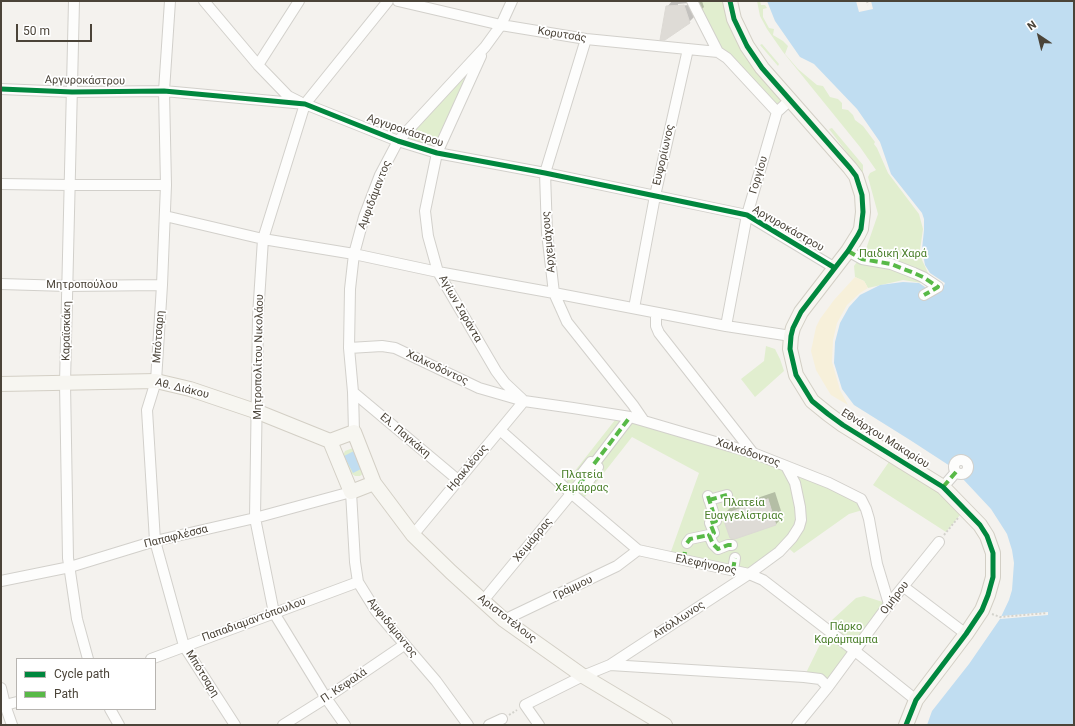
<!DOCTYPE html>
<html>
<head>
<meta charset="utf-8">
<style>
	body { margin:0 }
	#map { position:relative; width:1075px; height:726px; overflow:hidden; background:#f4f2ee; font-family:Roboto,sans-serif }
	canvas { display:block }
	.frame { position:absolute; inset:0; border:2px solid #4b4439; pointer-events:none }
	.legend { position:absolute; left:16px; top:658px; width:140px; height:52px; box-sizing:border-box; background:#fff; border:1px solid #b7b4b0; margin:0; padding:5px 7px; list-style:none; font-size:12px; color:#4b4439 }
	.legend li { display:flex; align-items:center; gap:8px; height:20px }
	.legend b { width:20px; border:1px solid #b7b4b0 }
	.north { position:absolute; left:1019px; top:16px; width:40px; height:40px; -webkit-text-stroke:3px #fff; paint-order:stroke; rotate:325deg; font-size:11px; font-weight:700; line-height:16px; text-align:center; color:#4b4439 }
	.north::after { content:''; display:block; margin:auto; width:14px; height:18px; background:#4b4439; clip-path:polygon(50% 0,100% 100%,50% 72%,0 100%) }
	.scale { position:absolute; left:16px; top:24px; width:76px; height:18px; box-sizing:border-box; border:2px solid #4b4439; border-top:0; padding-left:5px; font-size:12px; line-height:14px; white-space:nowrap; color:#4b4439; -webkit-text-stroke:3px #fff; paint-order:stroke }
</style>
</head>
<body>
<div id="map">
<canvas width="1075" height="726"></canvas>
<div class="frame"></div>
<ul class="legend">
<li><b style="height:5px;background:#00873e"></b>Cycle path</li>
<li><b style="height:5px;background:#58b947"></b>Path</li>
</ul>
<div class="north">N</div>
<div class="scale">50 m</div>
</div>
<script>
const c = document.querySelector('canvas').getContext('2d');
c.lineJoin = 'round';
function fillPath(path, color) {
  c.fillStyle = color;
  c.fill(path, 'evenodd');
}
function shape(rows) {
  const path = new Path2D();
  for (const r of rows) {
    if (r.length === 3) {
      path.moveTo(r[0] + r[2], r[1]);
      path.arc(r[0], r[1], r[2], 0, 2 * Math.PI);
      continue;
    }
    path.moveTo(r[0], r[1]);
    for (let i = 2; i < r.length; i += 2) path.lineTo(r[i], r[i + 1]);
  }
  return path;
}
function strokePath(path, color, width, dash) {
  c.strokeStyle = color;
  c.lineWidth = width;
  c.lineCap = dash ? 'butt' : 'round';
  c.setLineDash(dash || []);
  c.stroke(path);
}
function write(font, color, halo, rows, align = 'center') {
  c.font = font + ' Roboto,sans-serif';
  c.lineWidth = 3.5;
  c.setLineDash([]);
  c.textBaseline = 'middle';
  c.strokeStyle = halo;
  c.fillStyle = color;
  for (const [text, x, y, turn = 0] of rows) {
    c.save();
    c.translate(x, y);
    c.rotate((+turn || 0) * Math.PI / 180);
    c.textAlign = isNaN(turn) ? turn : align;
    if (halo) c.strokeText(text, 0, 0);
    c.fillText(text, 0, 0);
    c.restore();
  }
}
const green = shape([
	[692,1,730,1,734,19,790,100,777,112,727,58],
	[757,1,760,1,761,5,765,5,767,8,763,9,763,17,769,28,774,29,773,35,783,41,788,46,785,54,798,69,817,85,823,86,830,97,838,99,842,103,842,109,848,110,853,115,855,120,863,126,875,142,874,144,877,148,888,173,919,214,923,229,920,250,922,260,929,275,922,283,903,280,868,288,864,281,855,277,854,266,866,249,878,214,868,177,870,173,876,170,860,147,783,52,767,29,760,16],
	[762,44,779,64,778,66,760,45],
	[485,47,437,153,398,141],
	[832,128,863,165,863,172,861,171,829,129],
	[766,346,775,349,780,359,784,371,755,397,741,379,764,361],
	[619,415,712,441,861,499,866,509,849,514,794,553,785,545,749,574,669,557,699,473,632,437,581,502,563,486],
	[353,448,355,449,364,473,360,476,355,476,351,473,343,455,345,451],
	[893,456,965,509,946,532,873,485],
	[864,596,889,604,828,687,804,677,832,620,856,598]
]);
const sand = shape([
	[855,277,864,281,868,288,860,293,847,305,837,323,833,340,832,362,840,390,848,405,831,395,826,387,816,370,811,351,816,327,820,319,834,300]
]);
const water = shape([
	[767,1,856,1,859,12,873,9,871,1,1074,1,1074,725,927,725,932,711,969,664,1000,619,1009,600,1012,590,1014,563,1012,550,1007,534,1000,523,991,509,962,478,970,470,968,460,963,458,958,458,950,466,910,440,854,405,842,389,834,363,835,342,840,323,849,307,860,295,880,285,903,282,919,283,928,289,922,296,942,291,945,283,930,273,925,265,922,249,924,230,924,219,922,213,891,174,880,142,857,109,814,64,800,57,775,21],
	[354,451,363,468,353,473,344,456]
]);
const pier = shape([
	[1048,612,1048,615,1000,619,1002,616]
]);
const shadow = shape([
	[672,1,702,1,704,7,689,22,667,7],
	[689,3,689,5,678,6,678,4],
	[775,492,783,517,776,524,735,538,723,515,731,507]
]);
const building = shape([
	[684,5,690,23,665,40,660,40,666,6,684,5],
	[768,499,776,525,735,539,730,538,722,515,768,499]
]);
const path = shape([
	[867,1,868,5],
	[944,535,958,518],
	[992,614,1000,617,1047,613],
	[509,715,517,710]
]);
const street = shape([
	[74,1,65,383,68,558,77,619,88,659],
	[170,1,164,91,166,185,162,285,156,381,147,410,155,541,184,646,235,725],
	[204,1,258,65,288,96,300,102],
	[398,1,501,25,586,39,718,52,727,58,777,112],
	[692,1,718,52],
	[586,39,545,173,547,233,554,293,567,322,633,405,644,421],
	[481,56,437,153,425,211,428,236,438,272,496,371,505,383,522,399],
	[258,65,299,1],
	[1,89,72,92,164,91,305,104,398,141,437,153,545,173,747,215,835,268],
	[1,184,70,185,166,185],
	[165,216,263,239,354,254,438,272,554,293,726,326,791,336],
	[848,251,862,259,891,264,914,273,923,277,938,287,924,295],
	[1,284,67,286,162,285],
	[634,308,655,196,688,49],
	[656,313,656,326,659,333,753,453],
	[726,326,747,215,777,112,790,100],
	[349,348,382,346,395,348,479,388,524,401,573,408,630,417,644,421,753,453,829,483,861,499,866,509,869,519,877,564,889,604],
	[353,392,458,480],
	[500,430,572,494,638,550,749,574,763,580,855,651,916,700],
	[354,432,353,392,349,348,350,289,354,254,364,217,380,175,398,141,485,47,501,25,512,1],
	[961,467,7],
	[591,462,598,467,588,482,580,476,591,462],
	[594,464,630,417],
	[943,487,956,472],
	[708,496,716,521,710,523,714,533,709,535,713,544,718,549,728,545,732,545],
	[709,500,727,495],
	[413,535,524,401],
	[687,543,690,539,709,535],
	[733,570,735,558],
	[1,581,70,567,155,541,255,518,351,492,355,562,358,582,376,611,436,681,468,725],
	[904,587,966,634],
	[482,602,584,478],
	[504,620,617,566,638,550],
	[151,659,358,582],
	[610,665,804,677,820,679,828,687],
	[1,688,5,705,12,725],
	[5,705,17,702],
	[110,709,119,725],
	[283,725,326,698,404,645],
	[345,725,326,698,274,613,255,518,258,316,263,239,305,104,388,1],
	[489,725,502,719],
	[539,725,525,705,583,676,610,665,749,574,779,552,792,538,799,527,801,520,800,507,795,483,786,466],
	[797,725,828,687,889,604,939,542]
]);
const secondary = shape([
	[730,1,734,19,747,46,762,68,850,168,856,176,862,195,863,212,861,229,858,235,848,251,801,312,793,328,791,336,790,349,796,375,812,401,828,414,843,425,943,487,980,525,987,536,993,553,993,577,988,595,982,610,966,634,916,700,906,725],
	[1,384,156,381,190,389,258,412,330,441],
	[354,432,374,483,351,492,330,441,354,432],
	[374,483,413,535,451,572,504,620,583,676,665,725]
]);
const quiet = shape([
	[848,251,862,259,891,264,914,273,923,277,938,287,924,295],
	[594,464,630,417],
	[943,487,956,472],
	[572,494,584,478],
	[708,496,716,521,710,523,714,533,709,535,713,544,718,549,728,545,732,545],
	[709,500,727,495],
	[687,543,690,539,709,535],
	[684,560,685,550],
	[733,570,735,558]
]);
const cycleway = shape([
	[730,1,734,19,747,46,762,68,850,168,856,176,862,195,863,212,861,229,858,235,848,251,801,312,793,328,791,336,790,349,796,375,812,401,828,414,843,425,943,487,980,525,987,536,993,553,993,577,988,595,982,610,966,634,916,700,906,725],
	[1,89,72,92,164,91,305,104,398,141,437,153,545,173,747,215,835,268]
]);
const streetNames = [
	["Κορυτσάς",562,35,9],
	["Αργυροκάστρου",85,81,1],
	["Αργυροκάστρου",405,131,19],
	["Ευφορίωνος",664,155,-77],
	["Γοργίου",759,175,-73],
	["Αμφιδάμαντος",375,195,-69],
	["Αργυροκάστρου",788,229,30],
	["Αρχεμάχους",549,242,-95],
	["Μητροπούλου",82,285],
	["Αγίων Σαράντα",460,309,60],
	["Καραϊσκάκη",67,331,-89],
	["Μπότσαρη",159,337,-86],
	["Μητροπολίτου Νικολάου",259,357,-89],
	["Χαλκοδόντος",437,368,25],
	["Αθ. Διάκου",182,389,14],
	["Ελ. Παγκάκη",405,436,40],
	["Εθνάρχου Μακαρίου",885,439,32],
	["Χαλκόδοντος",748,453,19],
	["Ηρακλέους",468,468,-50],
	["Παπαφλέσσα",176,537,-14],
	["Χειμάρρας",533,540,-50],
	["Ελεφήνορος",706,565,12],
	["Γράμμου",573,588,-25],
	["Ομήρου",895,598,-52],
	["Αριστοτέλους",507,619,38],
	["Παπαδιαμαντόπουλου",254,620,-20],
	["Απόλλωνος",679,620,-33],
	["Αμφιδάμαντος",392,628,51],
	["Μπότσαρη",202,674,58],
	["Π. Κεφαλά",344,686,-34]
];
const parkNames = [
	["Παιδική Χαρά",893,254],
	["Πλατεία",582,475],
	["Χειμάρρας",582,488],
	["Πλατεία",744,503],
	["Ευαγγελίστριας",744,516],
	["Πάρκο",846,627],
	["Καράμπαμπα",846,640]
];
fillPath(green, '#e1eecf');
fillPath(sand, '#f7f0da');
fillPath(water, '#c0ddf1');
fillPath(pier, '#f4f2ee');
fillPath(shadow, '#0003');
fillPath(building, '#dedbd6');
strokePath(building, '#dcd9d4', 1);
strokePath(street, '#d2d0cb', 12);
strokePath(secondary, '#d3cfc5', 16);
strokePath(path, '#d3d2cc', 2, [2, 2]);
strokePath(street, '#fdfdfc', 10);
strokePath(secondary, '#f7f6f1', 14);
strokePath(quiet, '#58b947', 4, [8, 4]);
strokePath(cycleway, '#00873e', 5);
write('11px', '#4b4439', '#fff', streetNames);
write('11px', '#4a7f2a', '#fff', parkNames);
</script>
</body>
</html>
